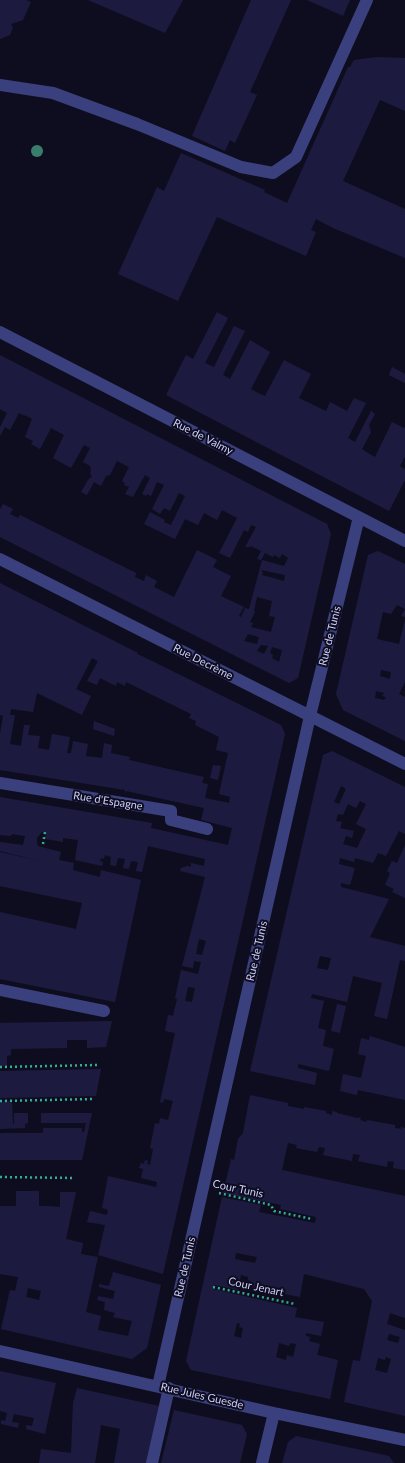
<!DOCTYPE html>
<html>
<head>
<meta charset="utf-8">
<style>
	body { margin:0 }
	canvas { display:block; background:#0e0d1f }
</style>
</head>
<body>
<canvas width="405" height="1463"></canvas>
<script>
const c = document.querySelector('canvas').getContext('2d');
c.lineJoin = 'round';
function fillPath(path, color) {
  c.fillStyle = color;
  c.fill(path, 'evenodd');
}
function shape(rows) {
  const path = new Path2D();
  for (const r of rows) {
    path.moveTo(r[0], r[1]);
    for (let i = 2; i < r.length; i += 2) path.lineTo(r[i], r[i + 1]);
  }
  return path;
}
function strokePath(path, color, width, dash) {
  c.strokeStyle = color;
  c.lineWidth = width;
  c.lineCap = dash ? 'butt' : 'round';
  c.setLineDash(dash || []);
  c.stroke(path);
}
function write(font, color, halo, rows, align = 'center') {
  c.font = font + ' Lato,sans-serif';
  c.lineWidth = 4;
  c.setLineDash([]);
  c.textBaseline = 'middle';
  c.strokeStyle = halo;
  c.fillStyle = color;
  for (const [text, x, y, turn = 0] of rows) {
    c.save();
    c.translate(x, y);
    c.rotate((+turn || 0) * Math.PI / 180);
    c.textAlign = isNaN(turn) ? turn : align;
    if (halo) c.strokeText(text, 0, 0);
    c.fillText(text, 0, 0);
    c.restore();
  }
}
const building = shape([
	[0,0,26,0,31,2,23,20,11,24,13,28,10,35,0,39],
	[88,0,183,0,165,33],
	[251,0,291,0,250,92,257,95,235,143,230,140,225,151,192,136],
	[307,0,350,0,343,16],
	[377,57,405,58,405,111,380,100,343,181,405,209,405,258,333,228,316,219,311,230,316,232,306,256,217,217,178,301,118,274,157,187,164,191,181,153,265,190,264,192,287,203,348,67,350,67,354,60],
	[217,312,228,318,205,363,214,367,234,326,245,331,223,375,230,379,250,340,270,352,251,389,258,393,265,396,284,360,311,374,299,398,326,411,330,402,347,411,354,398,366,403,348,438,355,442,371,411,375,414,369,425,371,432,362,449,368,453,375,457,392,422,404,428,405,426,405,456,400,466,405,469,405,480,389,511,166,395,186,355,193,359],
	[0,355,327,524,331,534,298,678,289,683,0,537,0,509,3,504,13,509,10,514,18,518,20,515,136,573,135,577,144,581,146,575,157,581,154,587,174,597,197,550,217,560,213,567,231,576,221,596,244,607,239,616,241,617,245,608,249,609,262,560,284,566,288,558,282,554,280,558,274,555,273,557,265,553,261,560,257,559,261,551,251,546,250,547,245,547,256,527,251,525,248,532,244,530,230,558,219,553,237,518,222,510,217,520,204,513,198,525,185,519,175,539,144,524,150,512,165,520,164,522,171,525,185,496,179,493,170,511,164,508,160,514,152,509,164,485,157,482,151,496,147,494,146,496,142,494,150,478,145,475,133,497,125,494,129,487,124,485,125,483,122,481,129,467,117,461,110,475,106,476,101,486,94,482,87,495,81,492,88,480,92,476,90,474,91,471,90,466,83,462,90,448,84,445,71,468,53,458,64,435,51,428,40,449,31,444,33,441,25,437,32,419,25,415,25,416,19,413,10,430,5,427,0,436,0,427,7,413,0,409],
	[261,570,285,575,284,581,262,575,263,573],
	[257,597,272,601,269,616,275,617,271,632,251,627,253,623,250,622,255,612,254,611],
	[248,634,259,637,257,644,244,641],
	[261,645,268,646,264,654,257,651],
	[272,647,282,650,279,662,272,658,273,655,270,653],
	[392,367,405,374,405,383,389,375],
	[378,551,405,564,405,617,401,616,405,609,397,605,391,614,383,612,377,639,399,644,405,620,405,682,399,694,405,697,405,741,343,710,336,694,368,555],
	[381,670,391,672,390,679,380,676],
	[376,691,384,693,382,696,386,697,384,700,375,698],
	[0,583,138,653,137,654,146,658,281,725,285,734,163,1274,98,1255,105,1225,87,1222,90,1211,107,1215,108,1210,102,1208,108,1176,156,1187,157,1182,141,1178,143,1169,139,1168,141,1163,144,1164,145,1160,148,1161,147,1164,150,1165,153,1149,150,1148,155,1123,159,1124,160,1118,168,1120,173,1101,164,1099,163,1103,160,1102,175,1033,165,1031,168,1015,173,1016,177,999,175,998,181,970,198,974,201,962,194,961,193,968,182,966,205,877,180,871,181,868,187,866,191,867,191,863,204,866,205,859,148,846,142,872,136,871,138,862,131,861,129,869,123,868,125,859,118,858,116,866,110,865,111,857,105,855,104,859,101,858,100,861,103,862,102,866,75,860,78,840,63,838,63,842,45,839,46,833,42,832,37,838,37,842,38,846,61,852,59,860,74,863,73,870,100,877,101,870,141,880,115,1002,0,979,0,912,76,929,82,903,0,886,0,852,40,861,0,851,0,842,23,845,25,836,12,834,11,836,0,835,0,797,152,823,151,828,228,845,232,828,201,820,204,808,126,791,125,794,125,790,0,770,0,734,3,716,0,715],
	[92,658,98,661,87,681,97,685,100,678,116,686,117,682,125,686,126,682,191,714,189,718,196,721,195,725,219,737,216,750,228,753,219,794,230,797,229,803,205,798,208,784,202,783,204,777,129,760,130,757,111,753,112,745,104,743,102,758,86,756,88,744,73,741,71,753,67,753,70,737,52,734,49,750,38,748,40,736,28,735,30,725,24,725,21,746,10,744,15,715,10,715,11,709,33,712,37,693,82,715,91,696,76,689],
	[199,939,206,941,202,955,196,954],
	[188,987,195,988,192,1002,185,1001],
	[94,721,115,729,114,736,93,729],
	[332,751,405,787,405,834,399,831,386,856,378,853,373,863,355,858,354,862,340,858,339,864,355,868,350,885,341,883,341,887,389,899,370,937,405,946,405,961,400,960,387,1019,374,1016,382,983,353,976,347,1002,312,994,311,998,324,1001,318,1028,326,1030,323,1046,334,1049,329,1071,298,1064,298,1068,317,1073,315,1085,250,1071,323,755],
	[341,786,346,789,339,804,334,802],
	[360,801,366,804,356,824,366,829,357,848,343,844,346,836,352,838,354,831,340,828,342,822,336,821,338,814,343,815,348,804,356,808],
	[320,956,331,958,328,970,317,968],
	[213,765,221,766,218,780,210,778],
	[405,845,405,898,392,892,394,889,385,885,390,873,387,871,392,861,397,863],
	[337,1004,346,1006,340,1033,331,1031],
	[112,1021,106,1047,87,1048,87,1040,67,1040,67,1048,11,1049,11,1055,7,1056,7,1066,0,1066,0,1023],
	[370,1036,405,1047,405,1100,358,1090,357,1095,340,1091,343,1074,361,1078,366,1056,358,1054,361,1038,369,1040],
	[101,1069,96,1096,0,1098,0,1071],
	[250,1095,288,1103,288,1106,304,1109,304,1107,326,1111,326,1113,332,1115,332,1111,337,1112,337,1113,357,1118,361,1117,360,1120,366,1122,367,1120,395,1125,395,1128,401,1129,401,1127,405,1128,405,1170,393,1168,394,1162,388,1161,387,1167,358,1161,360,1155,353,1154,352,1161,323,1155,325,1148,319,1147,317,1152,296,1148,297,1145,288,1143,282,1170,405,1196,405,1318,390,1313,387,1324,405,1330,405,1416,344,1402,353,1360,360,1361,372,1301,364,1289,304,1274,300,1297,250,1287,251,1281,248,1280,248,1277,241,1275,238,1290,214,1285,213,1289,297,1308,295,1317,324,1322,321,1336,306,1333,306,1336,310,1337,309,1341,320,1344,317,1355,338,1360,330,1399,191,1370,186,1361,222,1197,261,1205,259,1212,315,1223,316,1217,280,1209,281,1205,223,1193,231,1159,234,1160,238,1139,243,1133],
	[236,1253,257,1257,255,1263,235,1259],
	[237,1323,240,1324,239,1327,243,1328,241,1338,234,1336],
	[389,1334,400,1337,398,1343,387,1340],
	[279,1343,289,1346,290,1343,296,1344,293,1357,287,1355,286,1360,276,1357],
	[386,1357,391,1359,387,1373,375,1370,378,1358,385,1360],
	[12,1101,13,1124,14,1124,14,1113,28,1113,28,1123,25,1124,25,1128,0,1129,0,1102],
	[41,1113,92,1113,82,1160,0,1160,0,1133,43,1133,43,1128,82,1128,82,1132,84,1132,86,1123,41,1123],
	[16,1191,39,1191,39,1206,48,1206,60,1207,60,1192,76,1192,66,1239,83,1243,81,1254,98,1257,86,1312,101,1316,98,1330,128,1336,132,1321,113,1317,115,1313,104,1310,105,1302,97,1300,98,1296,113,1299,115,1291,99,1287,99,1284,109,1286,113,1272,161,1285,147,1348,132,1359,1,1329,10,1290,15,1291,18,1277,0,1274,0,1206,16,1206],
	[28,1288,41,1291,39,1300,26,1297],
	[0,1371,56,1383,45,1434,26,1429,26,1425,32,1426,34,1418,14,1414,12,1422,19,1423,18,1428,1,1424,1,1420,5,1421,7,1413,0,1411],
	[77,1388,159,1406,147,1463,114,1463,120,1429,101,1425,95,1463,39,1463,41,1449,71,1453,73,1403],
	[174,1410,242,1425,247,1434,240,1463,161,1463],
	[296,1436,389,1456,394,1463,282,1463,288,1442]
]);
const path = shape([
	[43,844,45,832],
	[0,1067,98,1065],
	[0,1101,94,1099],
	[0,1177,75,1178],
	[219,1193,271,1205,274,1211,312,1219],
	[213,1287,295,1304]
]);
const minor = shape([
	[0,85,53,93,137,124,241,167,273,173,296,157,367,0],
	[0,332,405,541],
	[0,559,405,764],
	[0,783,171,811,171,820,207,829],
	[0,990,104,1011],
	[0,1351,274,1413,405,1440],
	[158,1386,310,716,359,517],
	[152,1463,169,1388],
	[262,1463,274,1413]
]);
const trees = [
	[37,151]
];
const streetNames = [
	["Rue de Valmy",203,437,27],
	["Rue de Tunis",330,636,-76],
	["Rue Decrème",203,662,27],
	["Rue d'Espagne",108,801,9],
	["Rue de Tunis",257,951,-77],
	["Cour Tunis",238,1189,12],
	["Rue de Tunis",185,1267,-77],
	["Cour Jenart",256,1287,12],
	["Rue Jules Guesde",202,1396,13]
];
fillPath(building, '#1d1a3f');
strokePath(path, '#32ad96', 2.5, [2, 3]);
strokePath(minor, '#3a407d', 12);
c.fillStyle = '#397e6c';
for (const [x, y] of trees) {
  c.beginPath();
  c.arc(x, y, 6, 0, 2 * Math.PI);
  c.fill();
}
write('11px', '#cecefd', '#0e0d1f', streetNames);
</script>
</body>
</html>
